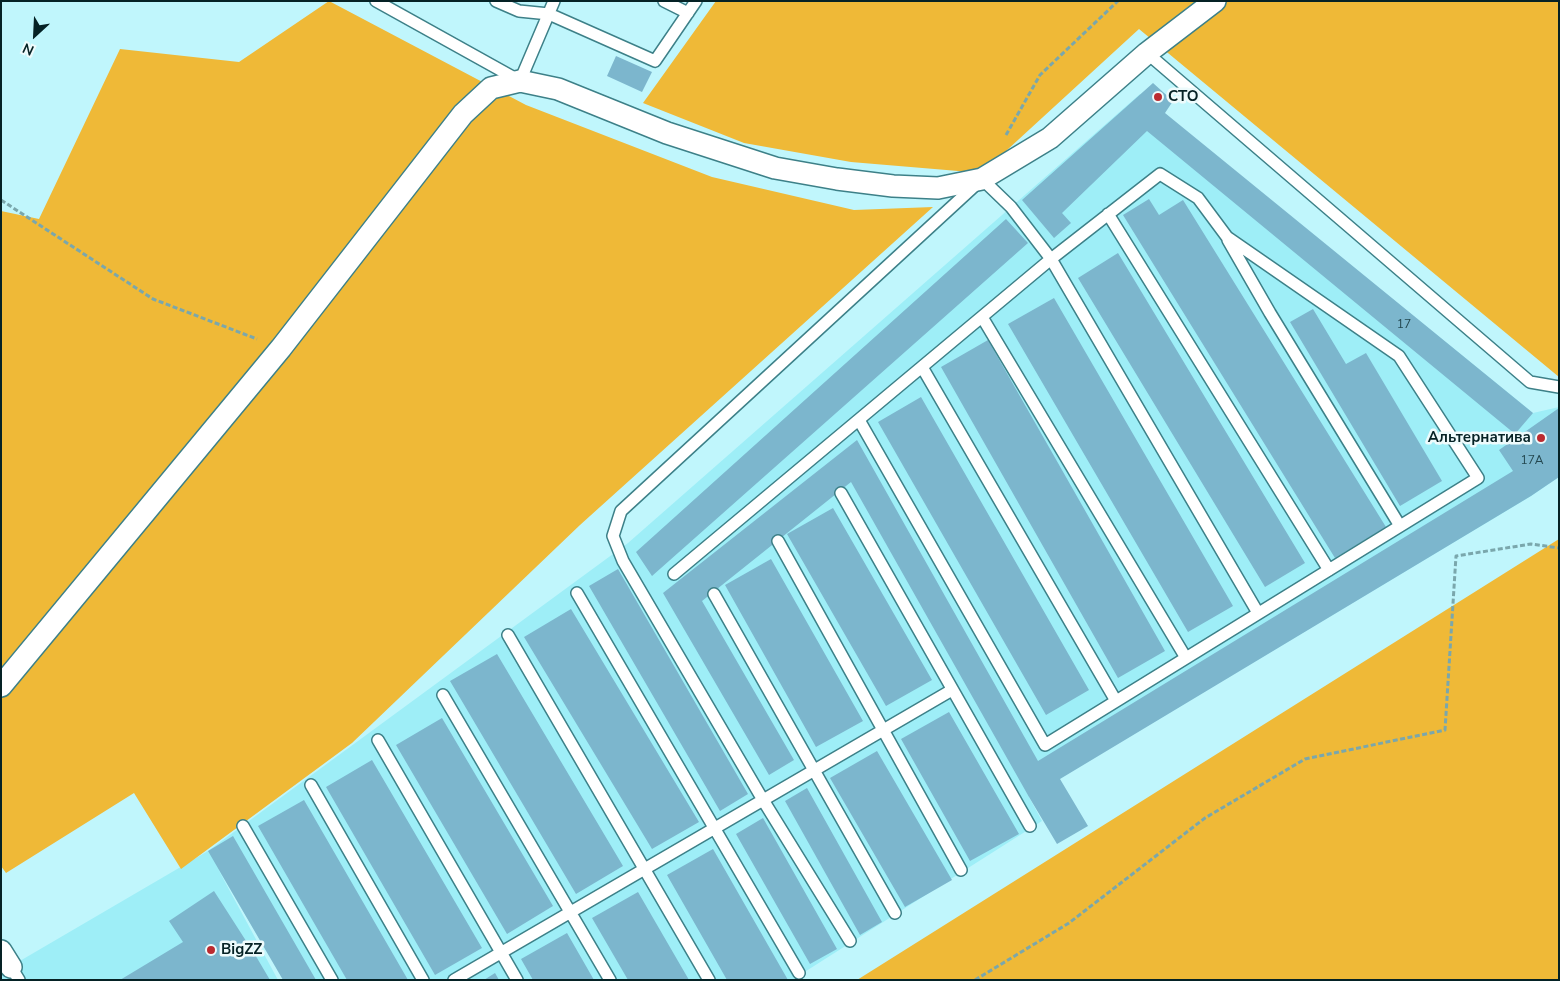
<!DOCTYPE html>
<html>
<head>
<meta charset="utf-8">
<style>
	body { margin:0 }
	#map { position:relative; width:1560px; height:981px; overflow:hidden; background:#c0f6fc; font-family:"Nunito Sans",sans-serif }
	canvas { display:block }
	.frame { position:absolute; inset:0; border:2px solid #052225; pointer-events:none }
	.north { position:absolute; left:10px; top:10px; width:50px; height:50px; -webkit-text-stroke:4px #eefbfc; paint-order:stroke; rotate:205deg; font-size:14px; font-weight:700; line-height:20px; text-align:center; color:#052225 }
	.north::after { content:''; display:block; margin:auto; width:18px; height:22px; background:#052225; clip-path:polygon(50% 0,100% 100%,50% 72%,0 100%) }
</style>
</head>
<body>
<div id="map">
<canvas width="1560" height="981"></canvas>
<div class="frame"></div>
<div class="north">N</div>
</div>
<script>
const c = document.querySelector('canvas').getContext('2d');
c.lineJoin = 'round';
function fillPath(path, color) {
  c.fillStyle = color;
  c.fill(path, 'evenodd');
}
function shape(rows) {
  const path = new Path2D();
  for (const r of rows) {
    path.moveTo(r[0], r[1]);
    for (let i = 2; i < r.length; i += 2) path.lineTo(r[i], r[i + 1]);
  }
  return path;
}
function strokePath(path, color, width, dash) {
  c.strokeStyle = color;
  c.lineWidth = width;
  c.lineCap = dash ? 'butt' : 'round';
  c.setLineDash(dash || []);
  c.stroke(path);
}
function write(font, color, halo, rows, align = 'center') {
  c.font = font + ' "Nunito Sans",sans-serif';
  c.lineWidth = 5;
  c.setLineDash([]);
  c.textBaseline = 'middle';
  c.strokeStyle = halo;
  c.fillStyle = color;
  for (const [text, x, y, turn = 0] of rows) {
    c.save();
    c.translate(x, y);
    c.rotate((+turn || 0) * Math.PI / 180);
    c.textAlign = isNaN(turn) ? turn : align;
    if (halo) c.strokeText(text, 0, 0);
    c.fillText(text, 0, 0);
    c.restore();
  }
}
const built = shape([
	[1140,94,1533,413,1559,407,1559,477,1531,496,1029,797,1042,821,792,980,284,980,218,869,278,980,1,980,1,972,208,851,628,543]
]);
const green = shape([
	[329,1,526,105,712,177,854,210,933,207,580,525,352,743,181,869,134,793,6,873,1,866,1,211,39,219,120,49,239,62],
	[716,1,1559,1,1559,377,1139,29,982,173,851,162,744,143,643,103],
	[1559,539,1559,980,857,980]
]);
const building = shape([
	[616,56,652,72,642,92,607,76],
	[1153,83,1173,101,1165,113,1533,413,1515,434,1147,131,1062,213,1071,223,1054,238,1022,200],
	[1149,199,1159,215,1183,200,1386,527,1335,558,1123,215],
	[1006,219,1028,243,652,576,636,552],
	[1118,253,1305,563,1265,587,1078,278],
	[1054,298,1233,606,1188,632,1008,324],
	[1313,309,1346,364,1366,353,1442,481,1400,506,1290,322],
	[988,340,1165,651,1118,678,941,367],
	[921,397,1089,690,1046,715,878,422],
	[1559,408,1559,477,1531,496,1060,779,1088,826,1057,844,1029,797,851,482,702,601,794,760,769,775,663,593,857,440,1038,761,1513,471,1499,450],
	[833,508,932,680,886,706,787,534],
	[771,559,863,721,816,747,725,585],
	[618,569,748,794,720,811,589,586],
	[571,609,699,822,652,849,524,637],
	[497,654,623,866,576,894,450,681],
	[949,712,1019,834,970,861,901,739],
	[442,718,553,906,507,934,396,745],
	[877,751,952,880,905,907,830,778],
	[372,760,482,948,435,975,326,787],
	[807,788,882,922,860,935,785,801],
	[304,800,408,980,347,980,258,826],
	[763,818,837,949,810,964,736,834],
	[233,836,316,980,283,980,208,851],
	[713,849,788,980,727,980,667,875],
	[214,891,257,958,270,980,120,980,183,942,169,921],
	[638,892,689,980,628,980,592,918],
	[567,933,594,980,533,980,521,959],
	[495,973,499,980,484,980]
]);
const path = shape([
	[1006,135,1040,75,1118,1],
	[1,200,153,299,257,339],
	[975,980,1069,923,1205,818,1305,759,1445,730,1456,556,1531,544,1559,548]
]);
const lane = shape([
	[376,1,520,81,554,1],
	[496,1,519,11,549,14,655,61,696,1],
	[664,1,688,13],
	[1147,53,1530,382,1559,387],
	[1108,214,1329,570],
	[1228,240,1270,313,1400,526],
	[982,317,1186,658],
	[922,367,1116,701],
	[841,493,1030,826],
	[778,541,961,870],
	[674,574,1051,259,1160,174,1198,198,1227,237,1399,356,1478,478,1045,745,859,420],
	[577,593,799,973],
	[714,594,895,913],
	[508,635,709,980],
	[443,695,610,980],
	[378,740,517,980],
	[311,785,423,980],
	[243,826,332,980],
	[850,941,763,800,623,561,613,536,621,511,982,179,1011,207,1051,259,1258,613],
	[11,967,19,980],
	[454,980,952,690]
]);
const street = shape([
	[1,686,281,348,463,114,491,88,520,81,558,89,667,133,775,168,837,179,893,186,938,188,982,179,1050,138,1147,53,1215,1],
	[1,951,11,967]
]);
const markers = [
	[1158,97,5,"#bb2b30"],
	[1541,438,5,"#bb2b30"],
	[211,950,5,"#bb2b30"]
];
const numberNames = [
	["17",1404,325],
	["17А",1532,461]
];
const poiNames = [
	["СТО",1168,97],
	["Альтернатива",1531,438,"right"],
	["BigZZ",221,950]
];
fillPath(built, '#9eeef7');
fillPath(green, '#efb937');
fillPath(building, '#7cb6cd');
strokePath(lane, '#3d8088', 14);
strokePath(street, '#3d8088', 24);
strokePath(path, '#7aa7ac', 3, [5, 2.5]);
strokePath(lane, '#fff', 11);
strokePath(street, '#fff', 21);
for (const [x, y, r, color] of markers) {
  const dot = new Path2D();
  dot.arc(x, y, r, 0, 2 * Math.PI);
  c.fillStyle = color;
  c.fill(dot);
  strokePath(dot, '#eefbfc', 2);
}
write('12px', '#23474f', null, numberNames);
write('bold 15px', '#052225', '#eefbfc', poiNames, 'left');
</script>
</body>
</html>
